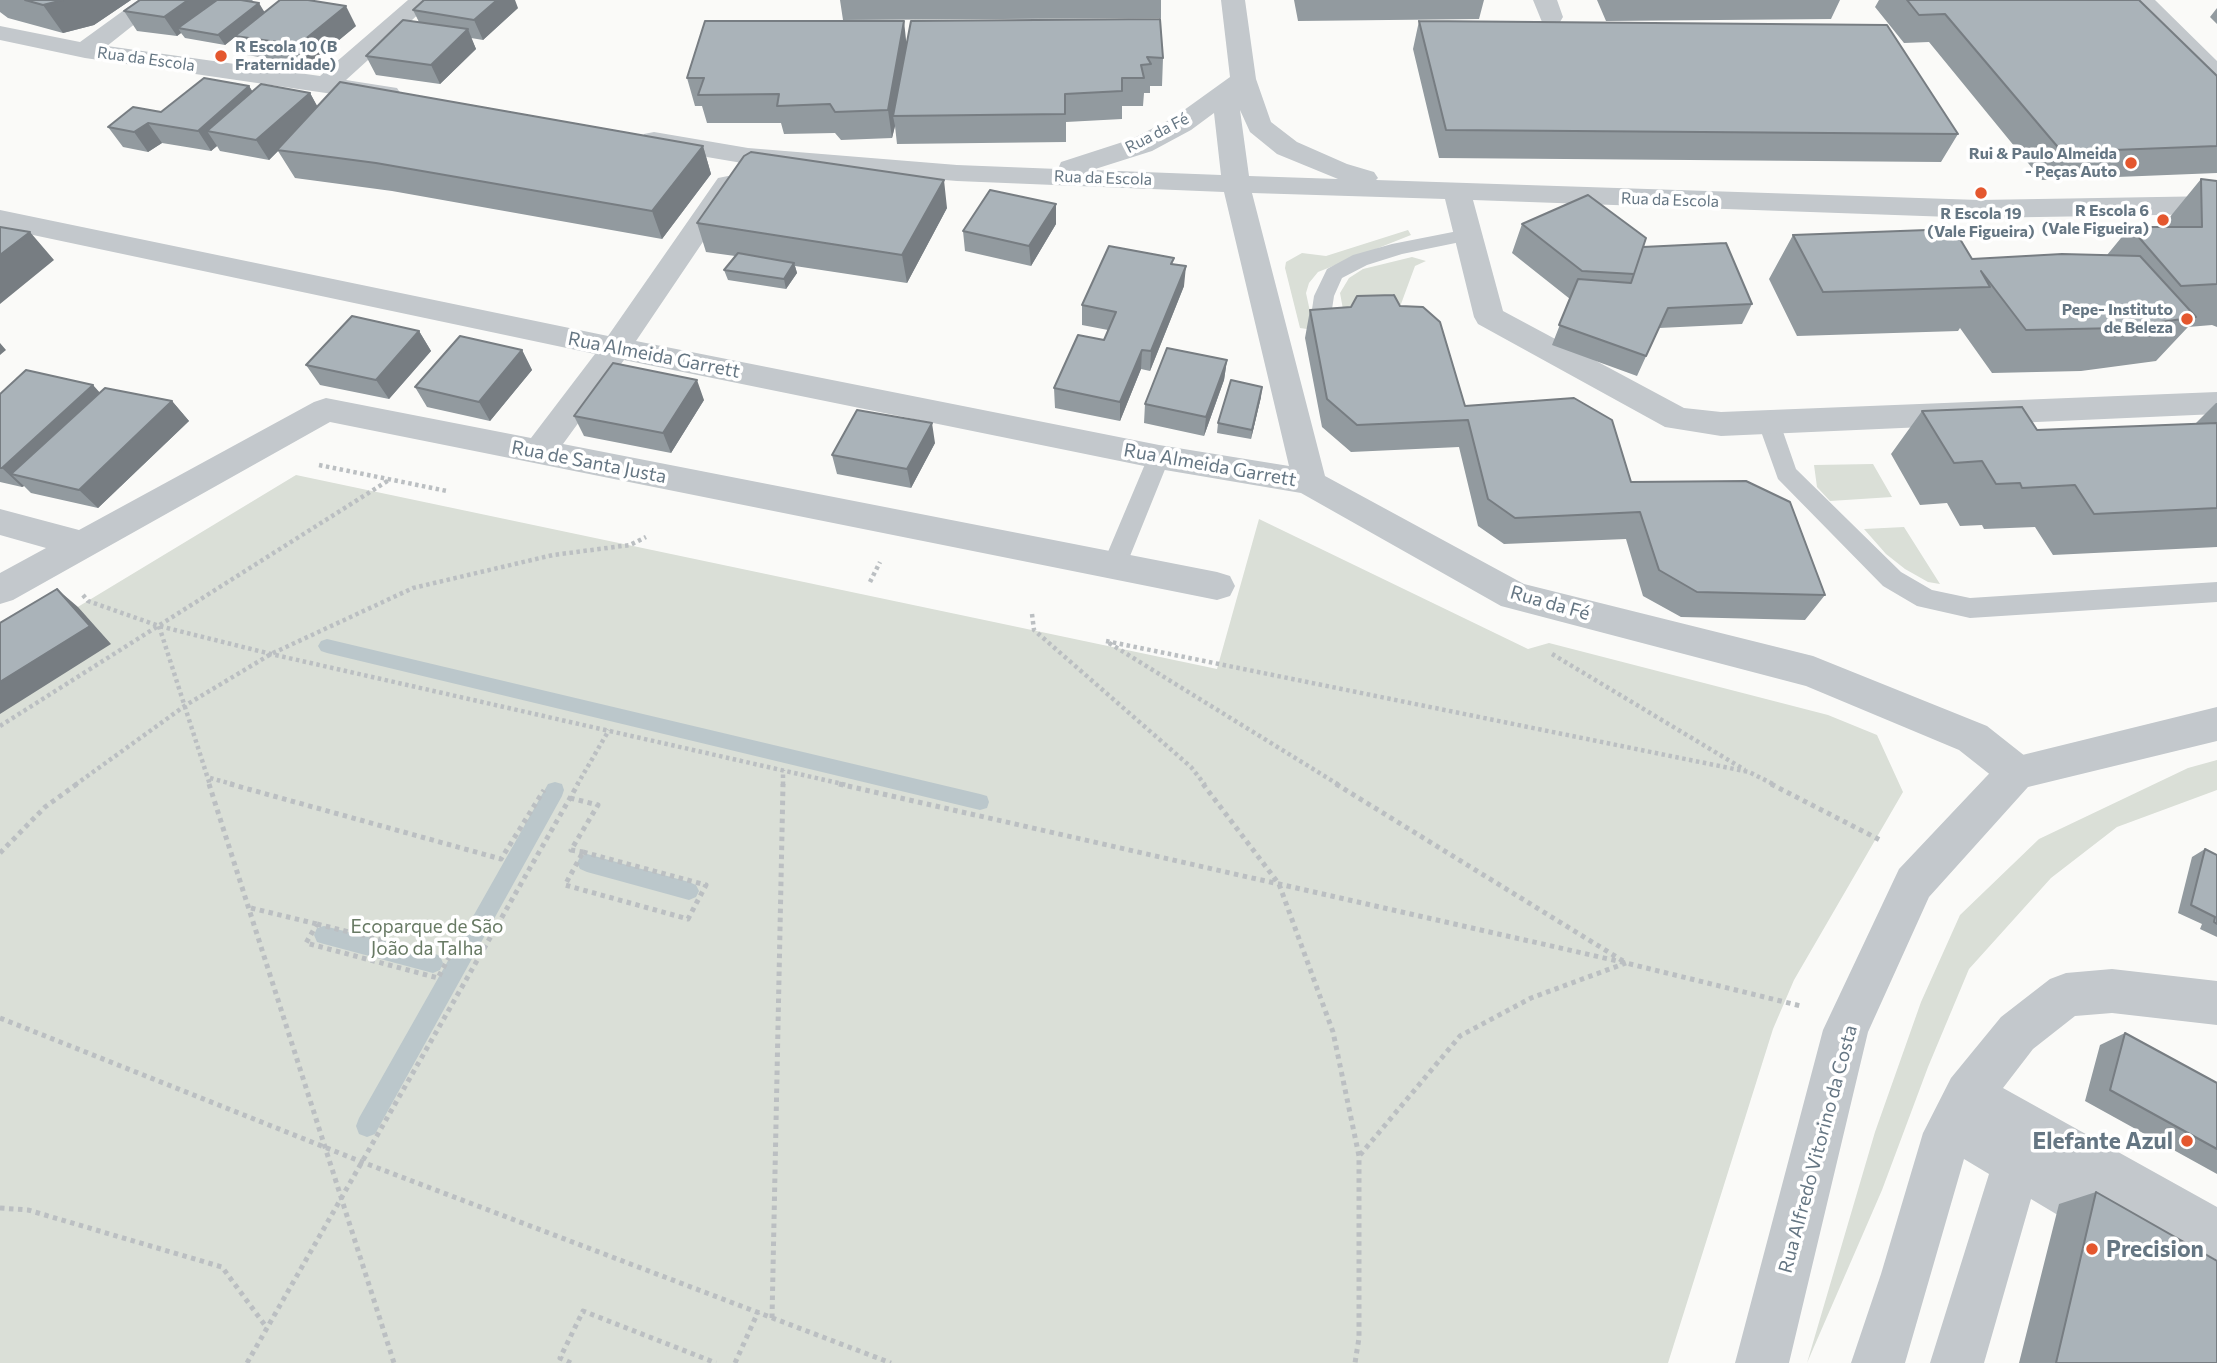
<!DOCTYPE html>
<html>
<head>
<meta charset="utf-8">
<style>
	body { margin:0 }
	canvas { display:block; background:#fafaf8 }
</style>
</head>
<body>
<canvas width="2217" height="1363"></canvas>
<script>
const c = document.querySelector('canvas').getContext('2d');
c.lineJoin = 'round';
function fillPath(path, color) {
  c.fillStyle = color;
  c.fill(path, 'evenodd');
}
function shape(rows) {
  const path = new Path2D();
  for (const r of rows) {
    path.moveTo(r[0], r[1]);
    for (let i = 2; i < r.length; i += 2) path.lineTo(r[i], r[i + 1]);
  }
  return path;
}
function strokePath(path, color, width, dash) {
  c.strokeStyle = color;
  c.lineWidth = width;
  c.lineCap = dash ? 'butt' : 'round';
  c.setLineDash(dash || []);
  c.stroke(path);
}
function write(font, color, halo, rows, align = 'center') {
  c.font = font + ' Commissioner,sans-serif';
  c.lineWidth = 7;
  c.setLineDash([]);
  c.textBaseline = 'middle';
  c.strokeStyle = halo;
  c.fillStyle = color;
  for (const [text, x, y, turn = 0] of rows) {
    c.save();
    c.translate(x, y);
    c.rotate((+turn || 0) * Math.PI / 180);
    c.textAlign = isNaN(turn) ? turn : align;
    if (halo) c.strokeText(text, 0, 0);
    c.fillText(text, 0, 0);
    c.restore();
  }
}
const green = shape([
	[1408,230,1411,235,1318,272,1309,283,1306,293,1314,330,1300,328,1285,268,1286,262,1302,253,1326,256],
	[1412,257,1426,261,1415,266,1401,304,1345,320,1340,293,1349,278,1363,269],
	[1873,464,1892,497,1830,501,1817,487,1814,465],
	[296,475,1217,669,1259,519,1528,649,1549,643,1828,715,1877,735,1903,792,1794,980,1773,1029,1668,1363,0,1363,0,654],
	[1904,527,1940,584,1928,582,1905,569,1886,554,1864,529],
	[2217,760,2217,790,2117,827,2051,878,1969,969,1928,1067,1882,1190,1807,1363,1875,1132,1921,1002,1960,915,2039,839,2188,768]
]);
const stream = shape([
	[327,639,980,794,987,796,989,802,987,808,980,810,327,653,321,651,318,646,321,641,327,639],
	[555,782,562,784,564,790,562,796,375,1134,367,1137,359,1134,356,1126,359,1118,548,784,555,782],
	[587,854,689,882,696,885,699,891,696,897,689,900,587,872,580,869,577,863,580,857,587,854],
	[324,926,433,953,440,956,443,963,440,970,433,973,324,944,317,942,314,935,317,928,324,926]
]);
const pathFar1 = shape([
	[319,465,447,491],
	[870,582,880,562],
	[83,595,88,601,159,626,271,654,847,785],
	[1032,614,1034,630,1191,767,1205,785],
	[159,626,210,785],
	[1106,641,1749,772,1775,785],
	[1109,643,1339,785],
	[1552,654,1745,770],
	[0,726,389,480],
	[210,778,236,785],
	[75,785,186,705,271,654,413,588,553,555,630,545,646,537],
	[577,785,609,730],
	[783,785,783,770]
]);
const path = shape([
	[209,784,394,1363],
	[230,784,501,859,544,790],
	[839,784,1626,963,1801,1006],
	[1203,784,1279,884,1333,1032,1359,1156,1359,1338,1355,1363],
	[1336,784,1623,961],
	[1771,784,1882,841],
	[570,798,598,805,571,850,583,852],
	[583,852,706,885,688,919,565,885,583,852],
	[0,853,45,807,77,784],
	[251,908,317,924],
	[317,924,449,957,438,978,306,943,317,924],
	[0,1018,362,1162,891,1363],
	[1360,1155,1460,1036,1531,998,1626,963],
	[0,1208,28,1210,222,1267,267,1328],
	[772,1318,783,784],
	[247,1363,578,784],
	[571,1363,560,1358,583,1311,716,1363],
	[735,1363,758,1312]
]);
const service = shape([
	[1468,229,1475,231,1478,235,1475,239,1402,254,1367,265,1342,278,1334,296,1331,316,1338,332,1334,337,1320,337,1311,316,1314,296,1327,269,1353,255,1392,244,1468,229],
	[1769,415,1777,417,1780,423,1796,469,1901,572,1932,590,1970,598,2217,582,2217,602,1970,618,1917,606,1883,586,1778,479,1758,423,1761,417,1769,415],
	[1159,449,1167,451,1170,457,1126,566,1123,573,1114,576,1105,573,1102,566,1148,457,1151,451,1159,449]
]);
const minor = shape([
	[138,0,165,0,107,46,320,76,408,0,434,0,346,80,397,88,401,94,397,100,388,102,85,58,0,40,0,26,80,42,138,0],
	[1221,0,1245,0,1256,79,1271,122,1297,142,1347,164,1374,172,1378,178,1376,180,1979,200,2217,196,2217,214,1979,218,1473,200,1503,311,1684,408,1721,412,2217,392,2217,414,1721,436,1665,427,1478,324,1474,317,1445,199,1252,193,1325,476,1524,584,1813,656,1987,726,2030,760,2036,772,2030,784,2016,790,2002,784,1959,750,1806,686,1501,606,1301,493,1159,469,624,360,563,444,1217,572,1230,576,1235,586,1230,596,1217,600,330,422,13,600,0,604,0,573,46,548,0,535,0,509,79,530,314,402,326,398,531,438,595,354,0,228,0,210,608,336,718,178,728,176,738,178,742,184,636,341,1159,445,1289,466,1224,192,957,181,748,164,654,148,644,146,641,140,644,134,654,132,748,148,957,165,1058,169,1061,162,1132,139,1173,118,1230,77,1221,0],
	[1240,110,1250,132,1277,154,1338,179,1249,176,1240,110],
	[1214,113,1221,175,1092,170,1152,151,1191,130,1214,113],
	[1533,0,1557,0,1563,17,1560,22,1551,24,1542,22,1533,0],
	[2129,0,2155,0,2217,61,2217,83,2208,80,2129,0],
	[2112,969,2217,981,2217,1025,2112,1013,2075,1016,2033,1049,2003,1088,2217,1207,2217,1260,2145,1222,2139,1242,2121,1249,2103,1242,2031,1199,1984,1363,1930,1363,1989,1174,1964,1159,1905,1363,1851,1363,1881,1274,1923,1133,1951,1078,2001,1017,2050,979,2066,973,2112,969]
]);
const tertiary = shape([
	[2217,707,2217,741,2028,787,1929,897,1868,1032,1789,1363,1735,1363,1823,1030,1899,869,2002,760,2217,707]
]);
const wall = shape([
	[0,0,131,0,94,25,63,33,8,18,0,12],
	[242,0,253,0,251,2,265,12,356,26,309,65,247,55,236,36,225,45,185,38,181,33,177,36,137,31,124,11],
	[840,0,1161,0,1161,18,843,20],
	[1294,0,1484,0,1479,19,1298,21],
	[1597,0,1840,0,1831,19,1606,21],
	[1879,0,2139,0,2217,76,2217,173,2042,180,1929,42,1904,43,1875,7],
	[518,8,483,40,471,38,476,49,440,84,376,75,366,56,419,22,413,10],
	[2217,8,2217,24,2210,17],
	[1419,21,1958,134,1941,162,1439,158,1413,49],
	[907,44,1163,58,1162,86,1150,86,1150,93,1144,93,1143,106,1122,106,1122,119,1066,122,1066,142,897,144,895,126,892,138,841,140,835,133,784,134,781,123,707,123,702,106,695,106,687,78],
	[249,86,252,91,310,93,317,106,703,146,711,174,662,239,392,191,295,178,278,151,269,160,220,151,217,146,211,151,162,143,148,152,123,147,108,127],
	[2201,179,2217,181,2217,327,2212,325,2188,327,2156,361,2081,371,1992,373,1960,328,1958,331,1797,336,1769,279,1793,235,1972,259,2107,255,2130,227,2165,227,2165,223],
	[1056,204,1056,224,1031,266,965,251,963,231],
	[947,208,907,283,795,266,797,273,786,289,728,280,724,270,735,256,706,252,697,223],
	[1522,224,1643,247,1752,304,1742,324,1659,328,1637,376,1552,345,1570,299,1512,253],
	[1173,264,1184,286,1150,371,1141,369,1120,421,1055,408,1054,388,1104,340,1108,330,1082,325,1082,305],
	[1400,306,1465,406,1631,482,1825,595,1805,620,1681,617,1643,596,1626,539,1504,544,1478,526,1459,447,1351,452,1322,427,1305,338,1310,310],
	[419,331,431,351,389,399,320,385,306,365],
	[522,350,532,370,490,421,427,407,415,387],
	[1227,360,1224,380,1204,436,1144,423,1145,404],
	[100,393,172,401,189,421,98,508,31,493,24,486,22,487,0,482,0,394],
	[1261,397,1251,439,1217,433,1218,423],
	[704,400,671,453,584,436,574,416],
	[2216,403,2217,403,2217,547,2053,555,2035,527,1984,529,1982,525,1960,526,1947,503,1920,505,1891,454,1922,411,2037,430,2195,424],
	[935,443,911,488,837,474,832,455],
	[2205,849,2217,855,2217,937,2200,929,2202,924,2178,913,2192,857],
	[2125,1033,2217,1083,2217,1174,2085,1101,2100,1045],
	[2096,1192,2217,1363,2019,1363,2059,1204]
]);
const shadedWall = shape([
	[63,0,131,0,94,25,63,33,43,5],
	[188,0,217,0,178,28,181,33,177,36,164,17],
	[497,0,515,0,518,8,483,40,474,20],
	[259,3,265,13,225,45,218,35],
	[346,6,356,26,309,65,298,45],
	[904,21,907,49,893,116,895,126,892,138,888,110],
	[468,29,476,49,440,84,431,65],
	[249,86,261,105,207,131,217,146,211,151,198,131],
	[310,93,321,113,277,150,278,151,269,160,256,140],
	[148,123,162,143,148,152,134,132],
	[703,146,711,174,662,239,652,211],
	[944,180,947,208,907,283,902,255],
	[1056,204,1056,224,1031,266,1029,246],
	[30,232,54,260,0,304,0,255],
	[794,263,797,273,786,289,784,279],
	[1186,266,1184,286,1150,371,1151,351],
	[419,331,431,351,389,399,376,380],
	[0,343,6,350,0,355],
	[522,350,532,370,490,421,479,402],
	[1142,350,1141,369,1120,421,1120,402],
	[1227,360,1224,380,1204,436,1206,417],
	[697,380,704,400,671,453,663,433],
	[93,385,111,405,11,474,24,486,22,487,2,468],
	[1262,387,1261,397,1251,439,1252,430],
	[172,401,189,421,98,508,79,490],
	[932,423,935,443,911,488,907,469],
	[57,589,78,607,111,644,0,714,0,682]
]);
const building = shape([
	[25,0,63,0,43,5,25,0],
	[140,0,188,0,164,17,124,11,140,0],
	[217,0,241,0,259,3,218,35,178,28,217,0],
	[280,0,308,0,346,6,298,45,235,36,280,0],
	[424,0,497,0,474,20,413,10,424,0],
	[1907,0,2139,0,2217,76,2217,146,2062,152,1945,14,1919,15,1907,0],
	[1160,19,1163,58,1147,57,1151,64,1141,65,1144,78,1122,78,1122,91,1065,94,1065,114,893,116,911,21,1160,19],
	[403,20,468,29,431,65,366,56,403,20],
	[705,21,904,21,888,110,835,112,830,104,777,106,779,94,698,95,704,78,687,78,705,21],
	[1419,21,1887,25,1958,134,1446,130,1419,21],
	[204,78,249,86,198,131,148,123,134,132,108,127,133,107,161,112,204,78],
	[340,82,703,146,652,211,376,163,277,150,340,82],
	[261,84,310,93,256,140,207,131,261,84],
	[751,152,944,180,902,255,697,223,744,156,751,152],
	[2201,179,2217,181,2217,284,2181,286,2130,227,2202,227,2201,179],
	[990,190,1056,204,1029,246,963,231,990,190],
	[1588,195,1646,238,1634,274,1582,271,1522,224,1588,195],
	[0,227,30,232,0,255,0,227],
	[1954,229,1972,259,2062,254,2140,256,2196,317,2119,328,2026,330,1981,271,1990,287,1823,292,1793,235,1954,229],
	[1726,243,1752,304,1668,308,1646,356,1559,325,1578,279,1631,283,1643,247,1726,243],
	[1109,246,1174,258,1171,264,1186,266,1151,351,1142,350,1120,402,1054,388,1078,335,1104,340,1116,312,1082,305,1109,246],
	[738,253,794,263,784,279,724,270,738,253],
	[1394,295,1400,306,1423,307,1440,322,1465,406,1574,398,1612,420,1631,482,1746,481,1790,502,1825,595,1697,592,1659,570,1640,512,1515,518,1488,499,1468,420,1357,425,1327,399,1310,310,1351,307,1357,296,1394,295],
	[352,316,419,331,376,380,306,365,352,316],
	[460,336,522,350,479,402,415,387,460,336],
	[1167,348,1227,360,1206,417,1145,404,1167,348],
	[613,363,697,380,663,433,574,416,613,363],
	[26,370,93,385,2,468,0,468,0,394,26,370],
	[1231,380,1262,387,1252,430,1218,423,1231,380],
	[105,388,172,401,79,490,11,474,105,388],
	[2022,407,2037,430,2217,423,2217,508,2094,514,2075,485,2022,488,2020,483,1996,484,1982,461,1954,463,1922,411,2022,407],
	[857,410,932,423,907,469,832,455,857,410],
	[57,589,90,626,0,682,0,623,57,589],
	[2205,849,2217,855,2217,924,2214,922,2215,917,2191,905,2205,849],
	[2125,1033,2217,1083,2217,1149,2110,1090,2125,1033],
	[2096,1192,2217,1261,2217,1363,2056,1363,2096,1192]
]);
const markers = [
	[221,56,7,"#e4572e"],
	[2131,163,7,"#e4572e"],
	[1981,193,7,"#e4572e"],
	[2163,220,7,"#e4572e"],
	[2187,319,7,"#e4572e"],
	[2187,1141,7,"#e4572e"],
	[2092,1249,7,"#e4572e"]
];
const farPoinames = [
	["R Escola 10 (B",235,47,"left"],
	["Fraternidade)",235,65,"left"],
	["Rui & Paulo Almeida",2117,154],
	["- Peças Auto",2117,172],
	["R Escola 6",2149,211],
	["(Vale Figueira)",2149,229],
	["R Escola 19",1981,214,"center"],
	["(Vale Figueira)",1981,232,"center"],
	["Pepe- Instituto",2173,310],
	["de Beleza",2173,328]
];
const farStreetnames = [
	["Rua da Escola",146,59,8],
	["Rua da Fé",1157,133,-27],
	["Rua da Escola",1103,178,2],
	["Rua da Escola",1670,200,2]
];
const streetNames = [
	["Rua Almeida Garrett",654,355,11],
	["Rua de Santa Justa",589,462,11],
	["Rua Almeida Garrett",1210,465,10],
	["Rua da Fé",1550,603,16],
	["Rua Alfredo Vitorino da Costa",1818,1149,-75]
];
const parkNames = [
	["Ecoparque de São",427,927],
	["João da Talha",427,949]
];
const nearPoinames = [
	["Elefante Azul",2173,1141],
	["Precision",2106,1249,"left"]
];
fillPath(green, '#dadfd7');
fillPath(stream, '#bbc7cb');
strokePath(pathFar1, '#bbbfc2', 4.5, [3.5, 3.5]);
strokePath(path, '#bbbfc2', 5, [4.5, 4.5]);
fillPath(service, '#c3c8cc');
fillPath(minor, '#c3c8cc');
fillPath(tertiary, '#c3c8cc');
fillPath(wall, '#929a9f');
fillPath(shadedWall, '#777d82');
fillPath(building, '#aab3b9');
strokePath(building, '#777d82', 2);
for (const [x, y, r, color] of markers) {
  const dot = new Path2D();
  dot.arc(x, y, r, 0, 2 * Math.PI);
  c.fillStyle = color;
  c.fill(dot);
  strokePath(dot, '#fff', 2.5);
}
write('bold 16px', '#657683', '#fff', farPoinames, 'right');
write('16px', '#657683', '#fff', farStreetnames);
write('19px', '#657683', '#fff', streetNames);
write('19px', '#687a64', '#fff', parkNames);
write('bold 23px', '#657683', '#fff', nearPoinames, 'right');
</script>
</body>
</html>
